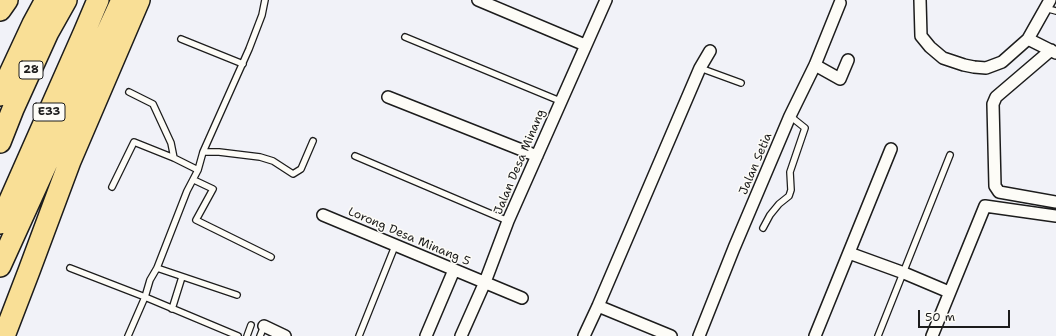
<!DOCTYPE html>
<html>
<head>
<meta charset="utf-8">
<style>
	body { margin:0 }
	#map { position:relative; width:1056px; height:336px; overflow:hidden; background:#f1f2f8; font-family:"Shantell Sans",sans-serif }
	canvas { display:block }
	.scale { position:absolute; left:918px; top:310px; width:92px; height:18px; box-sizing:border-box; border:2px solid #1c1c1c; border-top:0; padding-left:5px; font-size:12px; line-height:14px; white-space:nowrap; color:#1c1c1c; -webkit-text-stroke:3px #fdfcf7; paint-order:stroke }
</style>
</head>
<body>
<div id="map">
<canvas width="1056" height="336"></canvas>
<div class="scale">50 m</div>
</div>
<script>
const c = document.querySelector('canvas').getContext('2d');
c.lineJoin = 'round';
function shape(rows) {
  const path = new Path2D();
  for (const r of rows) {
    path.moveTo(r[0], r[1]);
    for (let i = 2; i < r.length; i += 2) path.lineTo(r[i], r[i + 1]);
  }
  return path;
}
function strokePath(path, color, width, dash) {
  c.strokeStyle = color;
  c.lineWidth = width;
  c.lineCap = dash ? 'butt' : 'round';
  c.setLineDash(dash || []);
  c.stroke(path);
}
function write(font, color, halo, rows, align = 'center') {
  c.font = font + ' "Shantell Sans",sans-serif';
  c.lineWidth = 3;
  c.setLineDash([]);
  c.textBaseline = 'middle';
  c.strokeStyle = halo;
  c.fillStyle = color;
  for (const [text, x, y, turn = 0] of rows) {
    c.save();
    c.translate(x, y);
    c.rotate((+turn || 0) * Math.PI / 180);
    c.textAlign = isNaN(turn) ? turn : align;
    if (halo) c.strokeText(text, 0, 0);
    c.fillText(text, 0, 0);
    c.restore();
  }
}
const lane = shape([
	[1045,8,1056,11],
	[405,37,560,101],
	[181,39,243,64],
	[700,68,741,83],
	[129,92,153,104,171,143,174,158],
	[203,152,249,49,262,15,265,0],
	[355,156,508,221],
	[198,170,203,152,219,152,260,157,273,161,293,174,301,169,313,141],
	[194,180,213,189,196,220,271,257],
	[112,187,134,142,174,158,198,170,187,191,157,268,150,280,145,297,128,336],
	[763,228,770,215,779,204,789,196,791,190,790,172,805,128,790,116],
	[70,268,145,297,238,336],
	[157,268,237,295],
	[172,309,182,277],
	[247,336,251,325],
	[260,336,264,326],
	[359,336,395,246],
	[878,336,950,155]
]);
const street = shape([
	[478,0,585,45],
	[920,0,921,36,930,47,943,58,964,65,974,67,986,68,1002,62,1028,39,1050,0],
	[1028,39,1056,53],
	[1051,50,996,97,993,104,995,186,999,192,1056,202],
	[815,65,840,79,848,60],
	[388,97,537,156],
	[323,215,522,298],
	[849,253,904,273,949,292],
	[598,306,671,336],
	[264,326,285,336],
	[426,336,454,270],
	[461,336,485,282,508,221,606,0],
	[584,336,598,306,700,68,710,51],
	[699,336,734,248,790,116,815,65,840,3],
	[815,336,891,149],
	[932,336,985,206,1056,216]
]);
const highway = shape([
	[0,10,7,0],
	[0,95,33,24,46,0],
	[0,142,13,109,48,32,66,0],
	[0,223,84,33,98,0],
	[0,266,50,156,122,0],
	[4,336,29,271,70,161,139,0]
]);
const shields = [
	[31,70,24],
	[49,112,32]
];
const shieldNames = [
	["28",31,70],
	["E33",49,112]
];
const streetNames = [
	["Jalan Desa Minang",520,162,-67],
	["Jalan Setia",756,164,-67],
	["Lorong Desa Minang 5",409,237,23]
];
strokePath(lane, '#1c1c1c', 8);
strokePath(street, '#1c1c1c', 14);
strokePath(highway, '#1c1c1c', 24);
strokePath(lane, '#fdfcf7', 5.5);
strokePath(street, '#fdfcf7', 11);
strokePath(highway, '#f9df96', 21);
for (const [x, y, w] of shields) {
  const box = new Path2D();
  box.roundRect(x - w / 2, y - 9, w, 18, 3);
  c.fillStyle = '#fdfcf7';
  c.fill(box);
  strokePath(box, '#1c1c1c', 1);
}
write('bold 11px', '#1c1c1c', null, shieldNames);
write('12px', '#1c1c1c', '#fdfcf7', streetNames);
</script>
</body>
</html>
